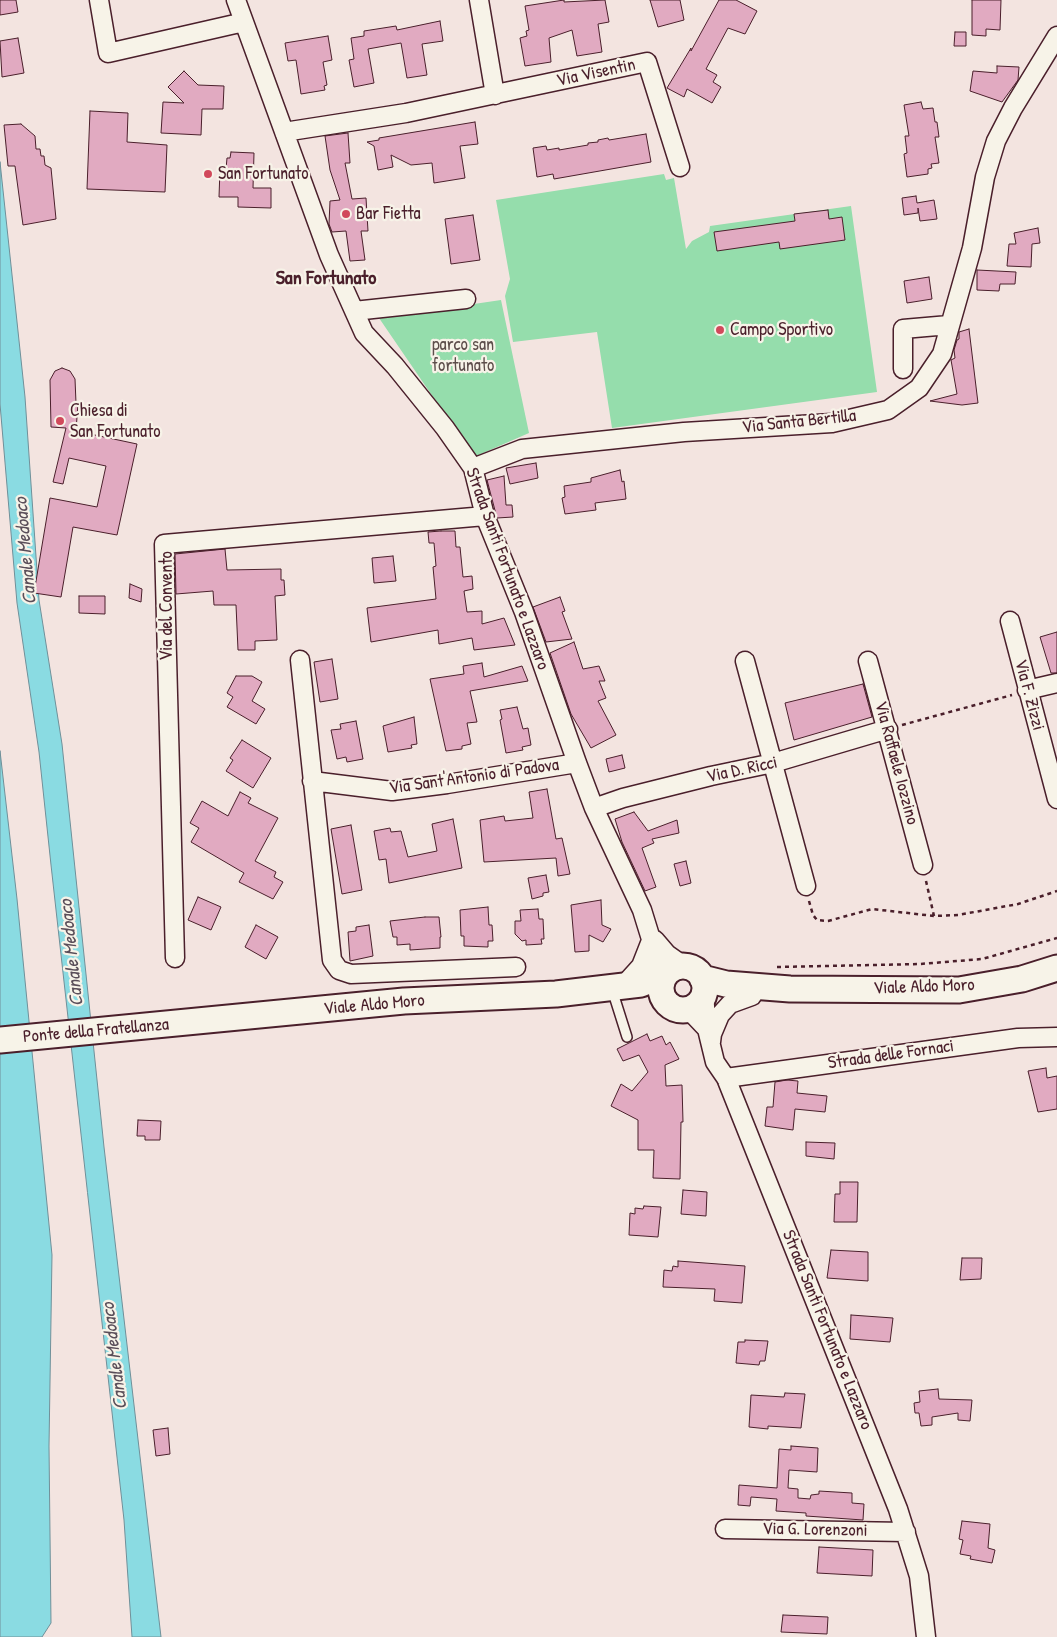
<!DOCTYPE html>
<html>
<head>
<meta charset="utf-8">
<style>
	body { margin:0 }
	canvas { display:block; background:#f3e4e0 }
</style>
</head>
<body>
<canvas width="1057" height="1637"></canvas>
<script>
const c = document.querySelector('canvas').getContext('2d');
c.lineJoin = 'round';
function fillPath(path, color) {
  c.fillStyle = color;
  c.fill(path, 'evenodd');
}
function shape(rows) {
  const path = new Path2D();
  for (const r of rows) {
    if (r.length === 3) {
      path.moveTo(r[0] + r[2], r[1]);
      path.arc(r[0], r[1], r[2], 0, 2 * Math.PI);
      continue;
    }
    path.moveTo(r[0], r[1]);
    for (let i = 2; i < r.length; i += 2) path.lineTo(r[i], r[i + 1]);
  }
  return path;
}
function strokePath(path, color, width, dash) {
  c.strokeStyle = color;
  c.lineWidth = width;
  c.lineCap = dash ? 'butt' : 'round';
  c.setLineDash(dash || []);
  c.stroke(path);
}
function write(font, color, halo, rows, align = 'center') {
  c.font = font + ' "Patrick Hand",sans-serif';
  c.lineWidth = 4.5;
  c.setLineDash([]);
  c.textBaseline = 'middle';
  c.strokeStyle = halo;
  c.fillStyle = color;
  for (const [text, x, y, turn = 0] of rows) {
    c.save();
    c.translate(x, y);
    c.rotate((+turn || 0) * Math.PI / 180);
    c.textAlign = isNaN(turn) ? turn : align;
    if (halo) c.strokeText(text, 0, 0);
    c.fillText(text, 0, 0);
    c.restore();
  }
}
const green = shape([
	[664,174,666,180,674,178,686,249,692,241,709,232,710,226,851,206,877,392,612,428,597,332,513,342,505,296,510,279,496,200],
	[501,300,529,433,474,457,379,318]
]);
const water = shape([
	[0,162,25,397,39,600,62,744,104,1147,161,1637,132,1637,124,1520,51,865,39,752,17,603,0,404,0,162],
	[0,751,17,899,52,1255,49,1446,51,1623,42,1637,0,1637,0,751]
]);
const building = shape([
	[0,0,16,0,18,12,0,15,0,0],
	[564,0,564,2,605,0,609,22,598,24,602,52,577,56,572,30,549,38,551,62,525,66,520,38,527,36,526,31,529,30,525,6,564,0],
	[650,0,680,0,684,20,658,27,650,0],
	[719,0,736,0,757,11,745,34,728,28,706,69,717,75,713,82,721,87,712,103,687,89,684,97,667,88,691,48,691,51,719,0],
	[972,0,1001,0,1000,30,986,29,986,36,972,35,972,0],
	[440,21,443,41,422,44,427,75,407,78,401,43,368,49,374,83,354,87,349,60,354,59,351,38,364,36,364,31,396,26,397,30,440,21],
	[955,32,966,32,966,46,954,46,955,32],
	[328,36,332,60,323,62,327,85,324,86,325,90,301,94,296,60,288,61,285,43,328,36],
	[18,38,24,73,2,77,0,41,18,38],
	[997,66,1019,67,1018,80,1002,102,970,91,973,71,997,73,997,66],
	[184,71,198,85,224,86,223,109,202,109,201,135,161,133,163,102,184,103,168,87,184,71],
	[921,102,923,109,933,108,935,122,937,122,939,137,935,137,939,163,931,164,932,168,928,169,928,174,907,177,904,154,907,153,905,136,909,136,904,105,921,102],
	[90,111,128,113,127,142,167,145,165,192,87,189,90,111],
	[475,122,478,144,460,146,465,178,434,183,432,163,411,165,391,155,393,167,378,170,374,146,367,142,379,140,379,138,475,122],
	[21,124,35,136,36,149,40,149,41,156,44,156,45,165,51,168,56,219,23,225,15,166,8,166,4,125,21,124],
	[348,133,350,163,345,163,352,199,366,198,368,231,361,231,365,260,350,261,346,231,332,232,329,224,330,201,340,200,330,170,325,136,348,133],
	[646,134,651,162,554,179,553,174,537,177,533,148,546,146,547,150,559,148,559,150,588,145,588,143,598,142,598,140,608,138,609,140,646,134],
	[231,152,254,153,253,188,271,188,271,208,238,207,238,197,219,197,220,169,226,169,227,158,230,158,231,152],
	[916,196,917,203,934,200,937,219,920,221,918,208,918,213,904,215,902,198,916,196],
	[828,210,829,219,842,217,845,240,780,249,779,242,717,251,714,232,795,221,794,214,828,210],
	[473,215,480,260,451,264,445,219,473,215],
	[1038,228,1040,243,1032,244,1031,267,1007,266,1009,244,1016,244,1014,233,1038,228],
	[977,270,1016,272,1015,284,1000,284,999,291,977,290,977,270],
	[929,277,932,299,907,303,904,281,929,277],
	[969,329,978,403,962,405,930,401,957,394,951,360,955,358,954,350,957,340,959,339,959,332,969,329],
	[62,368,70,371,75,379,76,403,78,403,76,431,137,444,117,535,73,527,61,597,34,593,50,498,97,507,106,466,69,458,63,484,53,482,66,428,51,427,50,380,55,371,62,368],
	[536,463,538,478,510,484,506,468,536,463],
	[620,470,622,482,624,481,626,499,595,503,596,510,565,514,562,498,565,497,564,486,591,482,591,478,620,470],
	[504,476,506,505,512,505,513,517,497,518,487,480,504,476],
	[441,531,455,531,456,547,460,547,463,577,472,576,473,589,464,591,467,612,482,611,482,624,504,618,515,645,474,650,472,638,439,644,438,630,371,642,367,608,436,599,433,567,436,566,434,543,429,543,428,532,441,531],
	[225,549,227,570,281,569,281,580,284,580,285,595,275,596,277,640,255,641,255,650,238,650,236,605,214,605,213,591,176,594,175,554,225,549],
	[393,556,396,581,374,583,372,558,393,556],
	[130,584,142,589,141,602,129,598,130,584],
	[79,596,105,596,105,614,79,613,79,596],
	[560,597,565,611,562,612,572,639,546,642,533,607,560,597],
	[1057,632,1057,673,1051,673,1040,637,1057,632],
	[574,642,583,669,599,666,605,681,599,681,606,698,598,701,616,735,591,748,571,714,550,653,574,642],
	[332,659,338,699,320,702,314,662,332,659],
	[482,663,484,677,522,666,528,681,470,691,477,722,467,723,471,744,462,746,462,749,446,751,430,679,464,674,463,666,482,663],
	[236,676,252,676,262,682,252,701,265,709,256,724,227,707,233,697,227,693,236,676],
	[863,684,872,717,794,740,785,703,863,684],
	[517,707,523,729,528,728,531,745,522,747,523,750,506,753,500,720,502,719,500,710,517,707],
	[414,717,417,744,411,745,412,748,388,752,383,726,414,717],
	[356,721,363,759,347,762,346,757,337,759,331,730,341,729,340,724,356,721],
	[242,740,271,758,253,788,226,771,233,760,230,758,242,740],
	[622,755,625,768,609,772,606,759,622,755],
	[547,789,556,839,562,838,570,874,558,876,556,858,484,862,480,820,504,816,505,821,533,818,529,792,547,789],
	[240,792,251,798,248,803,278,818,255,861,276,872,274,877,283,882,273,899,239,882,244,873,191,842,199,828,190,823,202,801,228,816,240,792],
	[634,812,648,831,677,820,679,833,652,839,654,843,642,848,656,887,645,891,622,842,615,819,634,812],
	[453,819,462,868,389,883,386,859,379,860,374,831,390,828,391,832,401,831,408,857,437,851,432,824,453,819],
	[351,825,362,890,342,894,331,829,351,825],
	[686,861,691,883,680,886,674,864,686,861],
	[546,875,549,892,543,893,543,896,532,899,528,878,546,875],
	[198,897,221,907,211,930,188,920,198,897],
	[601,900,602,925,611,929,603,942,589,935,589,951,575,952,571,905,601,900],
	[488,907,489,925,492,925,493,941,488,941,488,947,464,946,464,936,461,936,460,910,488,907],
	[538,909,539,919,543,919,544,939,541,939,542,944,526,945,526,940,522,941,515,934,515,921,521,921,520,910,538,909],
	[425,917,439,917,441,937,440,937,440,948,410,950,410,944,397,945,397,937,393,937,390,921,425,917],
	[256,925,278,937,266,959,245,947,256,925],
	[369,925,373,956,350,961,348,932,356,931,356,927,369,925],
	[647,1034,650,1041,662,1036,666,1045,670,1042,679,1059,665,1065,666,1086,682,1085,683,1122,681,1122,680,1179,653,1178,654,1150,638,1150,638,1120,611,1106,621,1084,632,1091,648,1072,639,1055,623,1061,617,1049,647,1034],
	[1046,1068,1047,1078,1057,1076,1057,1109,1038,1112,1028,1071,1046,1068],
	[787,1080,798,1081,797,1093,827,1096,825,1112,795,1109,793,1130,765,1126,767,1107,773,1107,775,1082,787,1080],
	[138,1120,161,1121,160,1140,145,1140,145,1136,137,1136,138,1120],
	[806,1142,835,1143,834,1159,806,1156,806,1142],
	[840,1182,858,1182,857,1222,834,1222,835,1194,840,1194,840,1182],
	[683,1190,707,1192,706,1216,681,1214,683,1190],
	[644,1206,661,1207,658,1237,629,1235,630,1213,635,1214,635,1208,643,1209,644,1206],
	[831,1250,868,1252,868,1281,827,1278,831,1250],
	[962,1258,982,1258,981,1279,960,1280,962,1258],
	[678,1261,745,1266,742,1303,714,1301,715,1289,663,1287,664,1270,672,1271,673,1266,678,1267,678,1261],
	[851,1315,893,1318,890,1342,850,1339,851,1315],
	[745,1340,768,1341,765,1361,760,1361,759,1365,736,1363,738,1342,745,1342,745,1340],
	[938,1389,939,1399,972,1400,970,1421,958,1420,958,1413,932,1417,932,1425,921,1426,919,1413,915,1413,914,1403,920,1402,919,1391,938,1389],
	[785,1393,805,1394,801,1428,768,1426,768,1429,749,1427,751,1395,784,1397,785,1393],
	[168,1428,170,1454,156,1456,153,1430,168,1428],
	[791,1446,818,1448,817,1472,789,1470,788,1488,798,1489,798,1498,810,1499,811,1495,819,1494,819,1491,852,1493,852,1503,864,1504,863,1520,806,1516,806,1513,776,1511,777,1499,751,1497,750,1506,738,1505,739,1485,777,1488,779,1449,791,1450,791,1446],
	[962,1521,990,1524,988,1548,995,1550,992,1563,970,1559,971,1556,960,1554,963,1540,959,1539,962,1521],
	[819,1547,873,1550,872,1576,817,1573,819,1547],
	[783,1615,828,1617,827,1634,781,1632,783,1615]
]);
const path = shape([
	[902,725,1012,695],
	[926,881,934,916],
	[809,901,813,915,817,920,828,921,872,909,934,916,958,915,1018,904,1057,891],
	[777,967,920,964,982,959,1057,938]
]);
const service = shape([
	[618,990,615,999,627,1037]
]);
const minor = shape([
	[99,0,108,53,244,22],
	[236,0,329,255,364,333,395,366,445,428,473,468,485,516,524,612,577,763,594,808,642,910,659,965,666,974],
	[479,0,495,95],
	[284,132,406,113,647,62,680,167],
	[354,311,466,299],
	[903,369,903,329,949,325],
	[473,468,522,449,684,432,832,423,888,410,919,388,942,354,972,248,985,177,996,141,1013,108,1057,36],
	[1010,621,1057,799],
	[300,660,332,960,339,970,351,974,516,967],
	[745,661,806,886],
	[868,661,923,865],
	[1027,690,1057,683],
	[312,781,392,791,447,784,577,763],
	[594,808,623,798,711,776,773,763,888,729],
	[655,940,667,954,684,966],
	[175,958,164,544,485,516],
	[623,986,641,966,652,938],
	[704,995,707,1029,715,1062,726,1078,898,1509,919,1576,926,1637],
	[688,1009,707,1029],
	[711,1042,712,1034,720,1015,730,1004,752,996],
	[726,1078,1018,1038,1057,1037],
	[725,1529,906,1532]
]);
const secondary = shape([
	[683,988,22],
	[702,978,726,984,790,989,959,990,1022,979,1057,968],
	[0,1040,404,1001,556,994,641,984,666,974]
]);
const markers = [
	[208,174,5,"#d1495b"],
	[346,214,5,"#d1495b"],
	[720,330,5,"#d1495b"],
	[60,421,5,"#d1495b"]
];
const streetNames = [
	["Via Visentin",596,73,-12],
	["Via Santa Bertilla",799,422,-6],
	["Strada Santi Fortunato e Lazzaro",507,569,70],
	["Via del Convento",167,606,-90],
	["Via F. Zizzi",1029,695,75],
	["Via Raffaele Iozzino",896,763,75],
	["Via D. Ricci",742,770,-12],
	["Via Sant'Antonio di Padova",474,777,-8],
	["Viale Aldo Moro",924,987,-2],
	["Viale Aldo Moro",374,1005,-5],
	["Ponte della Fratellanza",96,1031,-5],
	["Strada delle Fornaci",891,1055,-8],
	["Strada Santi Fortunato e Lazzaro",827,1330,68],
	["Via G. Lorenzoni",815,1530,1]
];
const poiNames = [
	["San Fortunato",218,174],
	["Bar Fietta",356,214],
	["Campo Sportivo",730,330],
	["Chiesa di",70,411],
	["San Fortunato",70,432]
];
const parkNames = [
	["parco san",463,345],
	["fortunato",463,366]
];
const waterNames = [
	["Canale Medoaco",26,551,-95],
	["Canale Medoaco",72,953,-96],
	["Canale Medoaco",115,1356,-97]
];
const quarterNames = [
	["San Fortunato",326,279]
];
fillPath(green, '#95ddac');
fillPath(water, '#8adbe2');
strokePath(water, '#709099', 1);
fillPath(building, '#e1aac1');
strokePath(building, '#4a1f2b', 1);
strokePath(service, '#4a1f2b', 12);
strokePath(minor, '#4a1f2b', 21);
strokePath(secondary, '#4a1f2b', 29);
strokePath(path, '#4a1f2b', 2.5, [4, 4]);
strokePath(service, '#f7f3e8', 9);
strokePath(minor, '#f7f3e8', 18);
strokePath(secondary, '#f7f3e8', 25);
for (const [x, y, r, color] of markers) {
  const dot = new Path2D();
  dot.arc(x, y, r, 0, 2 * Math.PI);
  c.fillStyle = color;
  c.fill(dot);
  strokePath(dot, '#f7f3e8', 2);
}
write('18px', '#4a1f2b', '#f7f3e8', streetNames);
write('18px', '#4a1f2b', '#f7f3e8', poiNames, 'left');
write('18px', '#5d4e4b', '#f7f3e8', parkNames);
write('italic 19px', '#5a4e59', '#f7f3e8', waterNames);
write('bold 20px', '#4a1f2b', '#f7f3e8', quarterNames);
</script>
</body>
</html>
